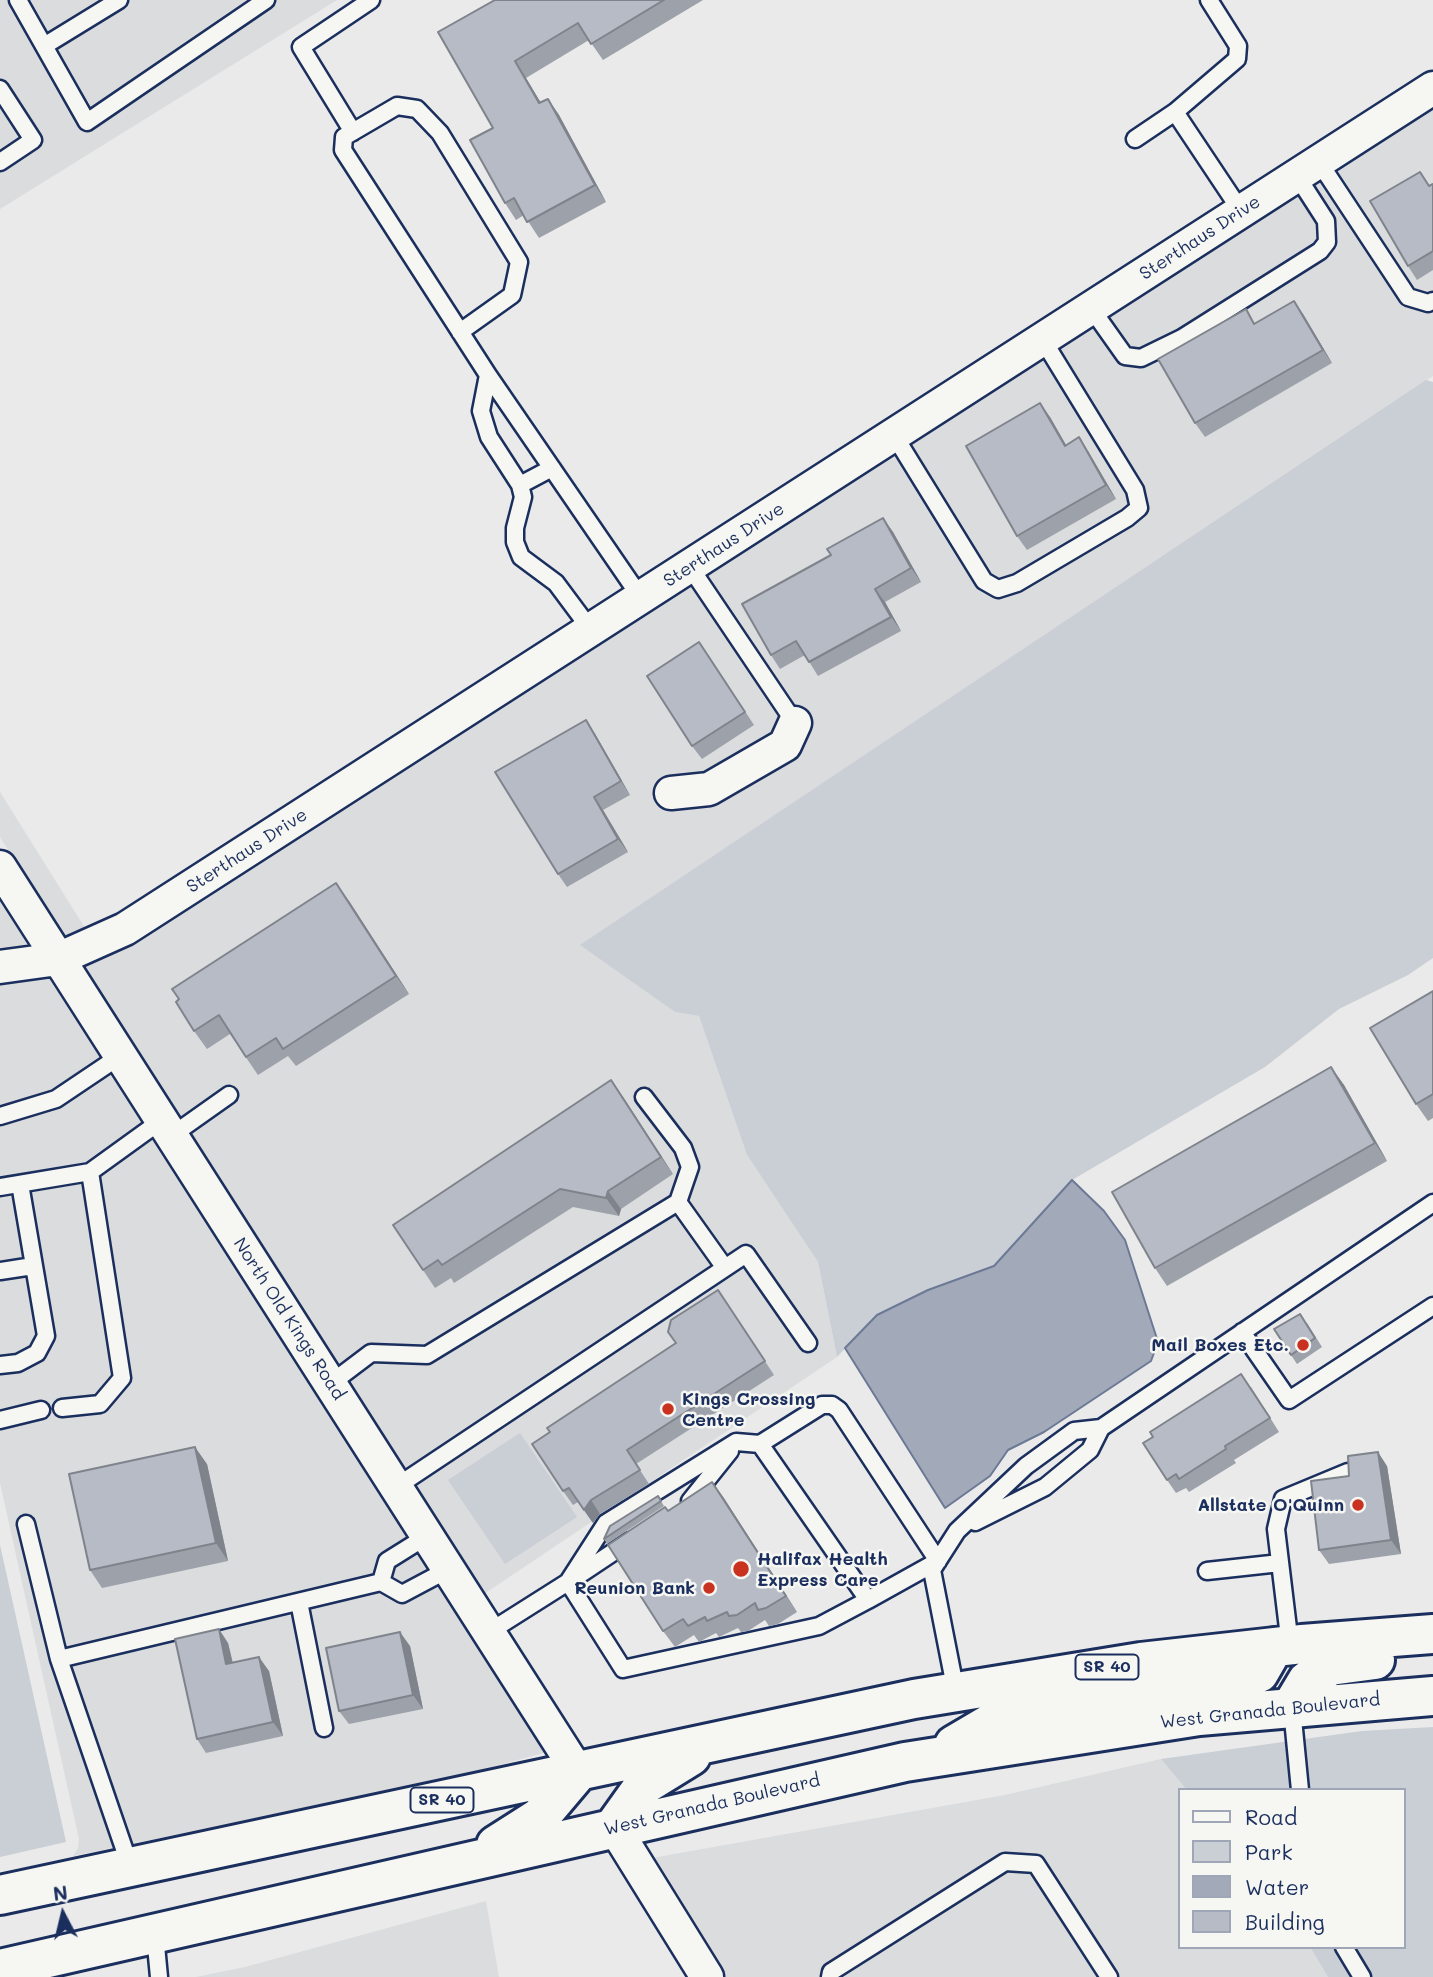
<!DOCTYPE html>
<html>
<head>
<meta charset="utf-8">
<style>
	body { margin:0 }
	#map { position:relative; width:1433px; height:1977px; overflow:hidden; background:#e9eae9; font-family:Mali,sans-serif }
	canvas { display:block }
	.legend { position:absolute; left:1178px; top:1788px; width:228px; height:161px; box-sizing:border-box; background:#f6f6f2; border:2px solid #9ea6b7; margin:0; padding:9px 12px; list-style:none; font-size:21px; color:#1b2f5e }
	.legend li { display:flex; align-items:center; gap:14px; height:35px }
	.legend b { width:35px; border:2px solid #9ea6b7 }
	.north { position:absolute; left:28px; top:1879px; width:70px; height:70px; -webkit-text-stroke:5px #f6f6f2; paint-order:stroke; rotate:353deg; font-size:19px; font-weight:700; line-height:28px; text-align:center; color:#1b2f5e }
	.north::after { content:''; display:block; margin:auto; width:24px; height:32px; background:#1b2f5e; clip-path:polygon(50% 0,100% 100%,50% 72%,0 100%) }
</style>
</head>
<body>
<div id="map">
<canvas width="1433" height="1977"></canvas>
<ul class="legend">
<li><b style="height:9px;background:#f6f6f2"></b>Road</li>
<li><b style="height:19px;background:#caced5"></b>Park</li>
<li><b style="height:19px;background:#a2aaba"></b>Water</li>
<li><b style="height:19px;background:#b6bbc6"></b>Building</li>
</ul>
<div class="north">N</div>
</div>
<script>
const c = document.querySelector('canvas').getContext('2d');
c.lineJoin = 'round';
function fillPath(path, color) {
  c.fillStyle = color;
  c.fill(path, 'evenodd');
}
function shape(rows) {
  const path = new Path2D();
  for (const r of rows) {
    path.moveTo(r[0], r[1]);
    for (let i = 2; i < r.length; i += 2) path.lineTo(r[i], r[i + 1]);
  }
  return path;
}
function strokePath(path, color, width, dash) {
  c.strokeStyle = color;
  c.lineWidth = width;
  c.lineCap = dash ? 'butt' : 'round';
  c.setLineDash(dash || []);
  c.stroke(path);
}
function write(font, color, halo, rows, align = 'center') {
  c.font = font + ' Mali,sans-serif';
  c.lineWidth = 5;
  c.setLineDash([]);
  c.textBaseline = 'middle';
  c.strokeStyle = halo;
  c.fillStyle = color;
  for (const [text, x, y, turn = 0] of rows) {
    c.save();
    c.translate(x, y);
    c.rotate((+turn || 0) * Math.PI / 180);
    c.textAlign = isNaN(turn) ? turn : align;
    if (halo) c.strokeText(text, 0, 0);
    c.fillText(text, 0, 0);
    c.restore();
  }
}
const built = shape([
	[0,0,337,0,0,209],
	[1433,109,1433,376,581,945,675,1012,699,1016,747,1155,818,1262,837,1357,484,1594,82,967,133,944],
	[0,792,85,928,63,937,0,837],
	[0,897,30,945,0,949],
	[51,977,547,1752,466,1774,73,1856,78,1848,79,1839,0,1483,0,985],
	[1161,1759,1187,1790,1179,1790,1179,1947,1310,1947,1328,1977,725,1977,652,1858,1005,1795],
	[486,1901,499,1977,196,1977,245,1967]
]);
const green = shape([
	[1426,380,1433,382,1433,958,1408,975,1339,1009,1265,1067,1072,1180,994,1266,928,1290,877,1315,837,1357,818,1262,747,1155,699,1016,675,1012,580,945],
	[520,1433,577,1517,505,1564,448,1480],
	[0,1545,66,1842,0,1857],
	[1433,1727,1433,1977,1328,1977,1310,1947,1403,1947,1403,1790,1187,1790,1161,1759,1362,1731]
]);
const water = shape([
	[1072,1180,1104,1211,1125,1240,1158,1342,1151,1361,1044,1432,1008,1450,990,1476,945,1508,845,1348,877,1315,928,1290,994,1266,1072,1180]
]);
const lane = shape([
	[18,0,87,122,266,0],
	[44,46,119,0],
	[0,89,33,140,0,162],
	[1175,112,1241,211],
	[353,132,301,47,371,0],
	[1135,139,1175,112,1237,59,1238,46,1209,0],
	[1319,162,1408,297,1428,303,1433,301],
	[1091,308,1125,356,1141,358,1182,338,1320,251,1327,242,1326,221,1297,176],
	[460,332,512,295,519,262,440,133,417,109,397,106,344,137,343,150,488,375],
	[894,435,984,581,998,589,1017,583,1127,518,1139,508,1135,490,1043,340],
	[520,485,552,468],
	[690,567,795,723],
	[591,630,556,583,521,557,515,542,515,528,523,497,520,485,489,437,481,411,488,375,641,598],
	[0,1116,56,1099,120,1056],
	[171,1136,229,1095],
	[0,1187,90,1172,162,1120],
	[678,1202,725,1268],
	[0,1271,33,1266],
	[1242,1332,1289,1400,1433,1306],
	[0,1365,18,1363,37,1353,46,1336,20,1184],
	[330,1384,371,1353,427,1355,678,1202,690,1167,683,1148,644,1097],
	[62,1408,100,1404,122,1378,90,1172],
	[0,1420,41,1410],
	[396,1487,746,1254,808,1343],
	[690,1501,730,1451],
	[975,1522,1045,1487,1090,1450,1101,1428],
	[26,1524,59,1659],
	[1207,1571,1280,1563],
	[576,1577,630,1541],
	[381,1582,387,1561,427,1536],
	[568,1582,606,1523,736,1442,760,1444],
	[299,1602,324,1728],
	[489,1632,568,1582,623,1669,819,1626,868,1600,760,1444,822,1405,832,1405,839,1410,938,1561,868,1600],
	[1290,1645,1276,1529,1283,1499,1348,1472],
	[956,1692,932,1570,957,1531,1026,1466,1074,1431,1101,1428,1433,1203],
	[1292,1709,1300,1790],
	[130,1866,59,1659,381,1582,402,1594,449,1569],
	[155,1935,159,1977],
	[1344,1947,1362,1977],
	[830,1977,831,1972,1005,1862,1036,1864,1109,1977]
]);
const street = shape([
	[671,793,709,789,785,745,795,723],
	[0,867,578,1772],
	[0,967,58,959,125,929,1433,88],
	[614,1827,707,1977]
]);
const primary = shape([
	[1292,1706,1307,1681,1330,1666,1375,1660],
	[954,1745,1005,1715,1232,1685,1259,1673,1274,1647],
	[614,1827,644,1785,691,1756],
	[496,1845,540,1817,578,1772],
	[0,1895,914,1699,1141,1662,1302,1644,1433,1634],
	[0,1969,905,1762,1199,1716,1433,1696]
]);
const wall = shape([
	[495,0,703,0,603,60,589,40,526,78,541,103,548,99,559,115,606,202,539,238,524,215,516,220,505,203,493,128],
	[1433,184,1433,270,1417,280,1408,266,1430,186],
	[1303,314,1332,363,1205,437,1195,423,1256,323],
	[1050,417,1066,445,1088,451,1116,499,1027,550,1017,536],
	[883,518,893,532,921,582,885,602,901,631,818,676,805,655,780,669,771,655,831,555],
	[709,656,754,725,702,759,692,746],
	[595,734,630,795,603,810,628,852,567,887,558,874],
	[349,901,409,994,296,1066,288,1056,258,1075,230,1034,207,1049,194,1031],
	[1433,991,1433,1118,1428,1121,1416,1104],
	[1331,1067,1344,1085,1387,1161,1167,1286,1155,1268],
	[623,1097,673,1174,621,1209,619,1216,573,1207,454,1283,451,1278,435,1288,423,1270],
	[727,1303,774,1375,636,1464,649,1484,600,1514,593,1523,578,1502,573,1505,563,1491,676,1343],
	[1307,1323,1322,1347,1297,1364,1291,1355],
	[1251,1387,1279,1432,1234,1460,1236,1463,1189,1492,1186,1488,1176,1493,1167,1480],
	[207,1464,228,1561,102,1588,90,1570],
	[1387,1466,1401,1554,1329,1564,1319,1550,1349,1476],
	[712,1482,797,1612,778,1624,769,1626,765,1620,748,1631,741,1632,738,1628,719,1637,716,1633,699,1642,694,1635,675,1647,663,1631,668,1511],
	[658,1496,664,1506,607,1544,604,1539],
	[228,1643,233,1663,269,1671,283,1736,206,1753,197,1739],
	[410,1646,423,1709,349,1724,339,1711]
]);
const shadedWall = shape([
	[515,61,526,78,551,120,539,103],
	[548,99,559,115,606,202,595,185],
	[1294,301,1303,314,1332,363,1323,350],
	[1040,403,1050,417,1074,459,1065,446],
	[1079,437,1088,451,1116,499,1106,485],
	[883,518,893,532,921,582,911,568],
	[875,589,885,602,901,631,891,617],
	[586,720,595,734,630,795,621,781],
	[594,797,603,810,628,852,618,839],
	[336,883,349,901,409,994,396,976],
	[1331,1067,1344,1085,1387,1161,1375,1143],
	[611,1080,623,1097,673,1174,661,1157],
	[608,1191,621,1209,619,1216,606,1198],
	[195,1447,207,1464,228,1561,216,1543],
	[1378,1452,1387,1466,1401,1554,1391,1540],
	[712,1482,724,1498,797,1612,786,1596],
	[591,1500,600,1514,593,1523,584,1510],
	[219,1629,228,1643,236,1678,226,1664],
	[400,1632,410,1646,423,1709,413,1695],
	[259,1657,269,1671,283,1736,273,1722]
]);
const building = shape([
	[495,0,664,0,591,44,578,23,515,61,539,103,548,99,595,185,527,222,514,198,505,203,470,140,493,128,438,32,495,0],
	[1420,172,1429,186,1433,184,1433,251,1408,266,1370,201,1420,172],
	[1294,301,1323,350,1195,423,1158,359,1246,309,1254,324,1294,301],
	[1040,403,1065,446,1079,437,1106,485,1017,536,966,446,1040,403],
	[883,518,911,568,875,589,891,617,809,662,796,641,771,655,742,604,831,555,827,549,883,518],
	[699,642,745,712,692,746,647,676,699,642],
	[586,720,621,781,594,797,618,839,558,874,495,772,586,720],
	[336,883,396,976,283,1049,276,1038,246,1057,219,1015,194,1031,176,1002,179,999,172,989,336,883],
	[1433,991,1433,1094,1416,1104,1370,1028,1433,991],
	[1331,1067,1375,1143,1155,1268,1112,1192,1331,1067],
	[611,1080,661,1157,608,1191,606,1198,560,1189,442,1265,438,1260,423,1270,393,1225,611,1080],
	[718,1290,765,1361,627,1450,640,1470,591,1500,584,1510,569,1488,563,1491,532,1444,550,1432,547,1428,676,1343,668,1332,671,1320,718,1290],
	[1300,1314,1315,1338,1291,1355,1274,1329,1300,1314],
	[1241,1374,1270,1418,1225,1446,1226,1449,1179,1479,1176,1474,1167,1480,1143,1443,1153,1437,1150,1432,1241,1374],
	[195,1447,216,1543,90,1570,69,1474,195,1447],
	[1378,1452,1391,1540,1319,1550,1311,1481,1349,1476,1348,1456,1378,1452],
	[712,1482,786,1596,766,1608,758,1610,755,1603,737,1615,729,1616,727,1612,707,1621,705,1617,688,1626,683,1619,663,1631,608,1545,665,1507,668,1511,712,1482],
	[658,1496,661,1501,604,1539,610,1526,658,1496],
	[219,1629,226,1664,259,1657,273,1722,197,1739,175,1639,219,1629],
	[400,1632,413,1695,339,1711,326,1648,400,1632]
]);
const markers = [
	[1303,1345,7,"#c8321e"],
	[668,1409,7,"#c8321e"],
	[1358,1505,7,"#c8321e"],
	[741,1569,9,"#c8321e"],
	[709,1588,7,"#c8321e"]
];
const shields = [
	[1107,1667,63],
	[442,1800,63]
];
const shieldNames = [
	["SR 40",1107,1667],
	["SR 40",442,1800]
];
const streetNames = [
	["Sterthaus Drive",1200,238,-33],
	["Sterthaus Drive",724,545,-33],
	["Sterthaus Drive",247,851,-33],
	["North Old Kings Road",289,1319,57],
	["West Granada Boulevard",1270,1711,-6],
	["West Granada Boulevard",712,1805,-13]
];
const poiNames = [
	["Mail Boxes Etc.",1289,1345],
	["Kings Crossing",682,1399,"left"],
	["Centre",682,1420,"left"],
	["Allstate O'Quinn",1344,1505],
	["Halifax Health",757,1559,"left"],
	["Express Care",757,1580,"left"],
	["Reunion Bank",695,1588]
];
fillPath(built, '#dadcde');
fillPath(green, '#caced5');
fillPath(water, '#a2aaba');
strokePath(water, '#6c7995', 2);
strokePath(lane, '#1b2f5e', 21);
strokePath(street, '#1b2f5e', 37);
strokePath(primary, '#1b2f5e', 44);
strokePath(lane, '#f6f6f2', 16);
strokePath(street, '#f6f6f2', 32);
strokePath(primary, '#f6f6f2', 38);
fillPath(wall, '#9da1aa');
fillPath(shadedWall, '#7f838b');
fillPath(building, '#b6bbc6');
strokePath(building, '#7f838b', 2);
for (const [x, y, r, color] of markers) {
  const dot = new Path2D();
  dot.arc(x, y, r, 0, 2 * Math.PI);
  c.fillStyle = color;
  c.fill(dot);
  strokePath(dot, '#f6f6f2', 2.5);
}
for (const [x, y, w] of shields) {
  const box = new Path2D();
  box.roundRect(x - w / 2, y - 12.5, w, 25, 5);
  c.fillStyle = '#f6f6f2';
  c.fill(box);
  strokePath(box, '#1b2f5e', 2);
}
write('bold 16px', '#1b2f5e', null, shieldNames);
write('18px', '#1b2f5e', '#f6f6f2', streetNames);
write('bold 18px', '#1b2f5e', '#f6f6f2', poiNames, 'right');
</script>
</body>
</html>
